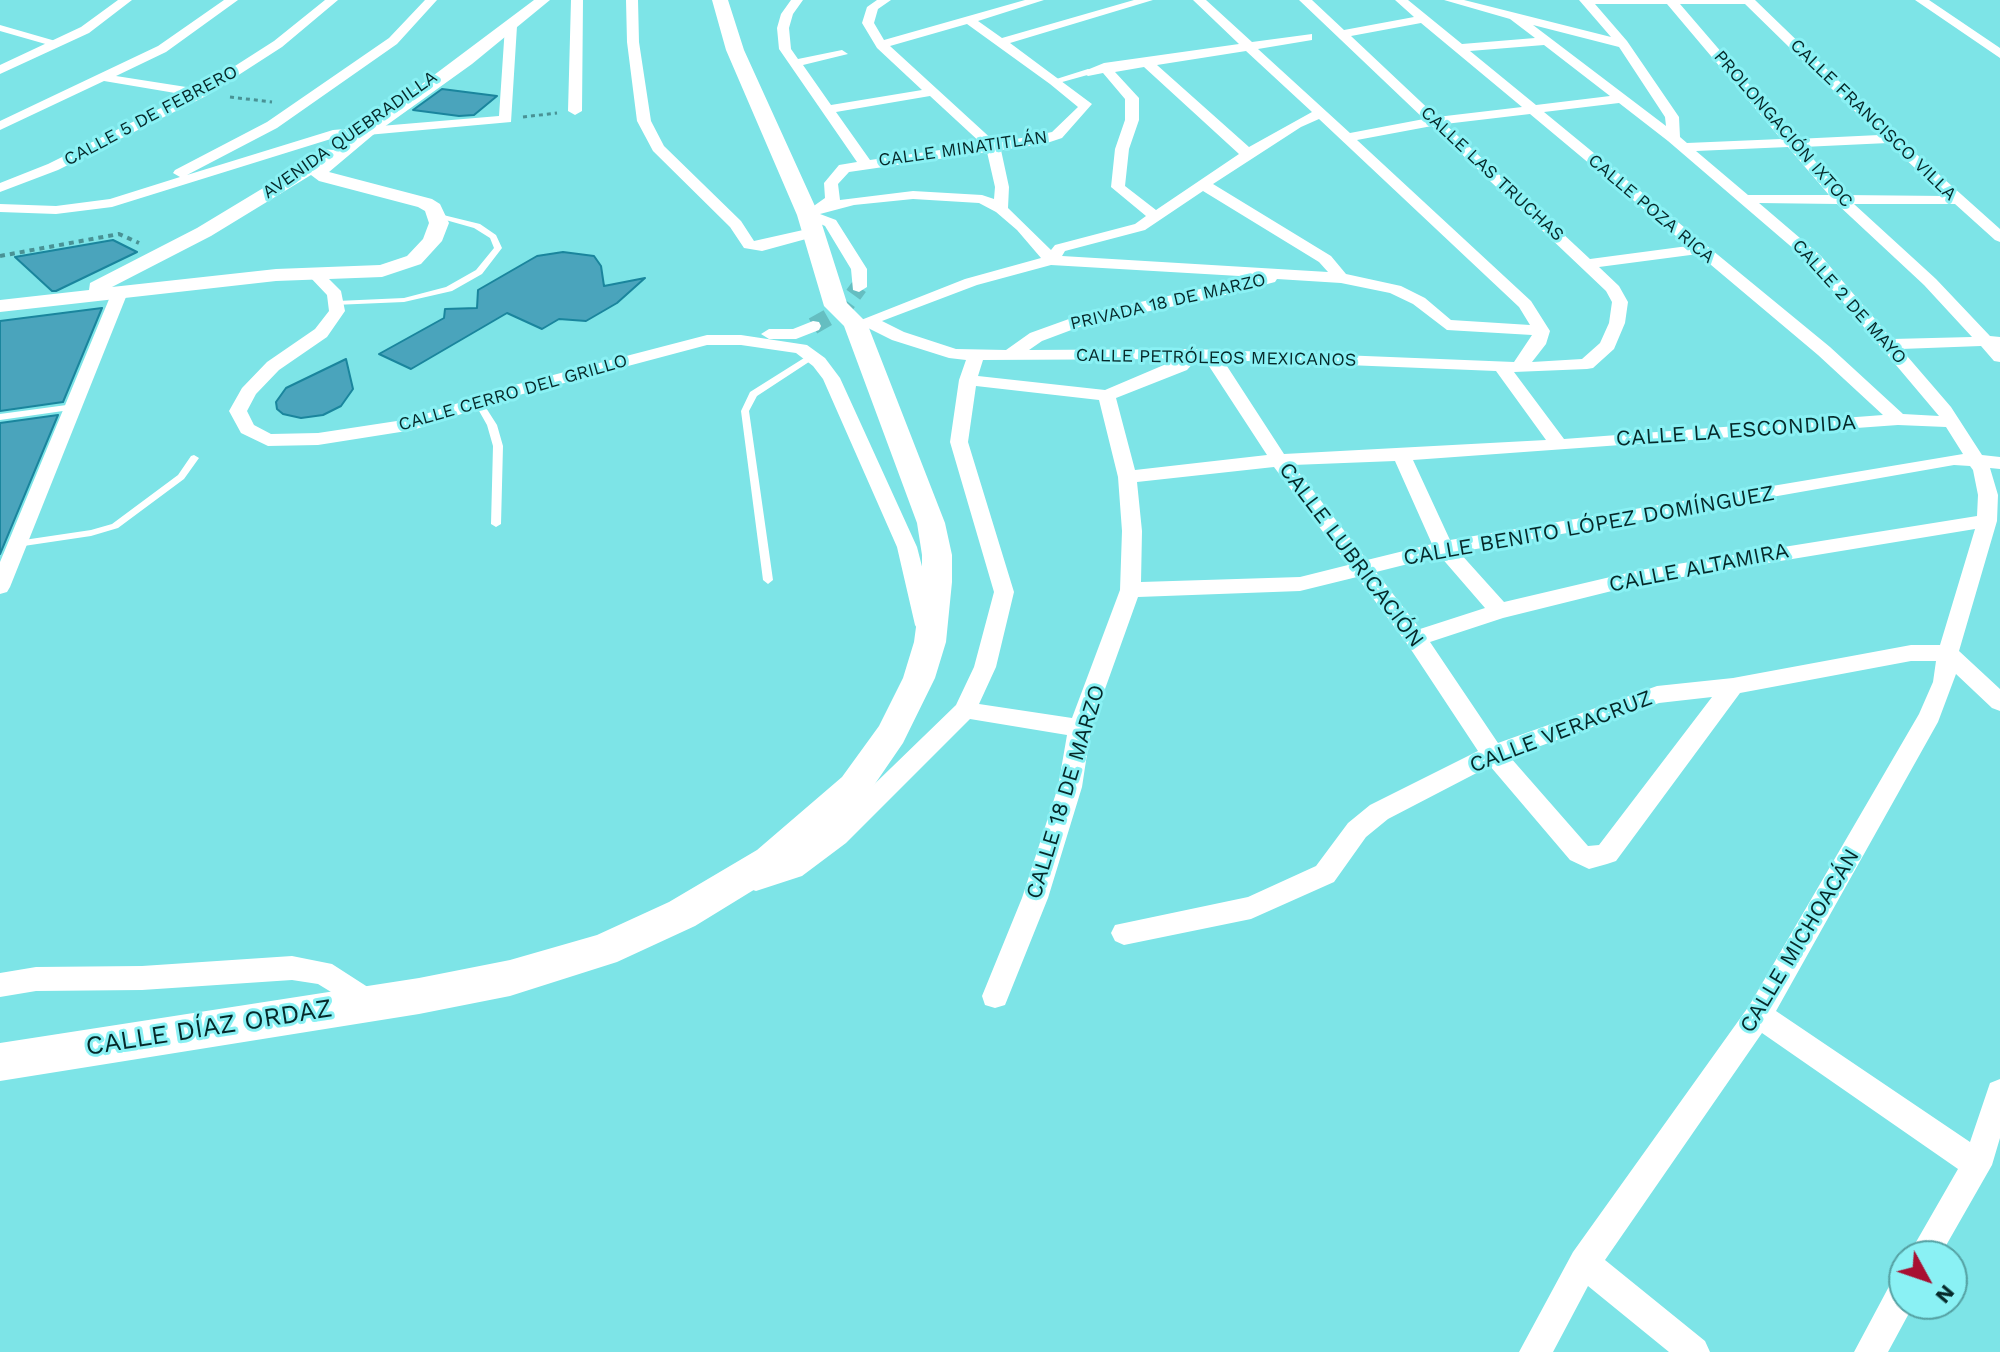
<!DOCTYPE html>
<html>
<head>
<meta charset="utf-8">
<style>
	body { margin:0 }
	#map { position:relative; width:2000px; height:1352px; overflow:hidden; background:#7de4e7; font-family:"Work Sans",sans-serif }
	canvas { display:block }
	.north { position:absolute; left:1888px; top:1240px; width:80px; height:80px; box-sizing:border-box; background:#8af1f4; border:2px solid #55a1a3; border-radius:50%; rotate:130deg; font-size:22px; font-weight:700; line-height:32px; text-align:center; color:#052829 }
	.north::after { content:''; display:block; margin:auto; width:28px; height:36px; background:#a81032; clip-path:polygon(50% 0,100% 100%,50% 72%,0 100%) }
</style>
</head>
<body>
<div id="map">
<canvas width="2000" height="1352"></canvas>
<div class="north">N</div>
</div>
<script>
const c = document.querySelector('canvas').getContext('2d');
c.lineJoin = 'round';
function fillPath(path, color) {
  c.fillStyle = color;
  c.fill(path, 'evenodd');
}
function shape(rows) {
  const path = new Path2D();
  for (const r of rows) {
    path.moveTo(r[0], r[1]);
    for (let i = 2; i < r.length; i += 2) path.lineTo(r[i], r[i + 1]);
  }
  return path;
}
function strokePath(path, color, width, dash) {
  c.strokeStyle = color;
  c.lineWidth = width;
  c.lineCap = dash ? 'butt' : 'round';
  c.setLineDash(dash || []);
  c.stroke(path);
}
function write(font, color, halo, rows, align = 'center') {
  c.font = font + ' "Work Sans",sans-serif';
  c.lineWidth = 6;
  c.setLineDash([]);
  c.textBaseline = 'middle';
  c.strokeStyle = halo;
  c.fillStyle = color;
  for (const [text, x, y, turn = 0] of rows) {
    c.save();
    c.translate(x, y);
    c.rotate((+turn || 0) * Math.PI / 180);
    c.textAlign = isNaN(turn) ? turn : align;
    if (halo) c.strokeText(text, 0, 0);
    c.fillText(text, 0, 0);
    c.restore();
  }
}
const building = shape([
	[442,89,497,96,474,115,459,116,413,110,442,89],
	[113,240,137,252,56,291,52,291,15,257,113,240],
	[563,252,594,256,601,266,604,286,645,278,617,303,586,321,559,319,542,329,507,313,411,369,379,354,444,318,445,309,477,308,478,290,537,256,563,252],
	[102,308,63,402,0,411,0,321,102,308],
	[346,359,353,389,341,406,323,415,301,418,283,414,277,409,276,402,286,388,346,359],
	[58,415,0,554,0,423,58,415]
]);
const minorTunnel = shape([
	[813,326,843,309,859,287]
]);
const pathFar1 = shape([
	[230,97,272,102],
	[523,117,557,113]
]);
const path = shape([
	[0,256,119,234,139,243]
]);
const service = shape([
	[435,213,480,224,496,235,502,248,482,274,452,291,404,302,334,305,334,301,337,301,404,298,446,287,476,270,494,248,490,238,474,228,435,217,435,213],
	[812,353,816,356,815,358,757,396,749,411,773,580,768,584,763,580,741,411,750,392,812,353],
	[478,399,481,400,497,425,503,446,501,524,496,527,491,524,493,446,487,425,474,402,478,399],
	[74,404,77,405,77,409,0,420,0,414,74,404],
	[194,455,199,458,184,479,118,528,91,536,17,547,12,544,17,541,91,530,112,524,178,475,191,456,194,455]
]);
const pedestrian = shape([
	[0,25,59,42,60,44,56,47,0,31,0,25],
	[1088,69,1091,70,1091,74,1055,84,1050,81,1088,69]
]);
const minor = shape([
	[118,0,132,0,89,33,0,74,0,65,81,27,118,0],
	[224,0,238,0,166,52,116,76,199,89,274,41,325,0,338,0,282,47,206,96,58,170,0,192,0,183,48,164,187,95,104,81,0,130,0,121,158,46,224,0],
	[425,0,437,0,397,44,277,128,187,175,333,130,499,116,505,26,511,22,517,26,511,122,334,138,112,207,56,214,0,212,0,204,56,206,110,199,180,177,173,173,175,170,267,122,389,38,425,0],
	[571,0,583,0,582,111,575,115,568,111,571,0],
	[626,0,638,0,639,42,651,121,664,146,741,221,754,241,812,228,817,230,817,236,762,251,744,248,730,227,653,151,637,121,627,42,626,0],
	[791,0,803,0,793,14,789,28,791,49,798,59,842,50,848,54,803,65,831,105,922,90,877,48,862,23,867,7,877,0,891,0,878,9,874,23,884,40,1025,0,1044,0,978,21,1002,38,1134,0,1153,0,1010,43,1092,104,1062,138,1044,144,1001,150,1009,187,1008,208,1051,250,1055,245,1135,224,1146,216,1111,187,1115,149,1125,120,1125,99,1103,73,1088,76,1082,72,1104,63,1239,44,1193,0,1206,0,1252,42,1312,34,1312,40,1258,49,1350,133,1424,119,1299,0,1312,0,1344,30,1414,17,1395,0,1408,0,1462,44,1535,38,1510,19,1444,0,1464,0,1611,37,1579,0,1755,0,1896,136,2000,229,2000,242,1995,240,1955,204,1854,204,1936,279,1990,336,2000,337,2000,362,1994,361,1981,346,1901,349,1951,407,1982,455,2000,457,2000,469,1990,468,1998,495,1997,521,1959,651,2000,689,2000,711,1992,708,1956,674,1938,722,1776,1011,1970,1142,1990,1083,2000,1079,2000,1138,1992,1165,1940,1256,1908,1256,1958,1169,1762,1033,1605,1260,1705,1341,1710,1352,1669,1352,1588,1286,1553,1352,1519,1352,1573,1252,1749,1006,1919,714,1933,682,1936,661,1911,661,1740,693,1616,861,1607,864,1589,869,1570,860,1490,766,1388,819,1366,837,1334,882,1251,919,1124,945,1115,941,1111,933,1115,925,1248,897,1316,866,1348,823,1370,805,1478,751,1408,645,1357,577,1300,591,1138,597,1091,728,1082,787,1048,898,1005,1005,995,1008,985,1005,982,996,1022,898,1058,787,1067,735,970,719,846,843,802,876,756,891,747,888,743,880,747,872,785,860,828,829,956,705,974,667,994,592,950,442,959,380,966,360,949,358,892,340,856,322,965,279,1041,258,1017,230,996,212,979,203,913,199,854,205,820,214,836,220,867,269,867,287,859,292,853,290,851,269,825,226,801,215,825,198,824,183,839,165,857,162,779,49,777,28,781,14,791,0],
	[1595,4,1667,4,1781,139,1687,143,1680,137,1679,117,1627,41,1595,4],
	[1680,4,1745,4,1879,135,1796,139,1680,4],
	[1421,23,1522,107,1437,117,1351,36,1421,23],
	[967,24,1050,84,1078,107,1052,132,996,143,890,46,967,24],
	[1533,25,1619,47,1665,117,1666,126,1533,25],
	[1544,45,1610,96,1536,105,1470,51,1544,45],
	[1246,51,1312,112,1249,147,1157,65,1246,51],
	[1144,67,1239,154,1156,210,1125,186,1129,149,1139,120,1139,98,1115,72,1144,67],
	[930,96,982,144,870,160,836,112,930,96],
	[1619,103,1668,141,1809,262,1939,416,1903,414,1830,347,1544,112,1619,103],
	[1530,114,1688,246,1590,259,1445,124,1530,114],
	[1319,119,1519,307,1530,325,1451,320,1425,298,1401,286,1346,274,1331,256,1213,184,1301,127,1319,119],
	[1432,126,1606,291,1612,302,1609,323,1600,343,1582,359,1532,362,1546,344,1550,331,1531,301,1357,140,1432,126],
	[1888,143,1945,196,1844,195,1803,147,1888,143],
	[1788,147,1829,195,1748,195,1696,151,1788,147],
	[987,152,995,187,994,199,982,195,913,191,840,200,838,184,849,172,987,152],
	[1203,191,1319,262,1328,272,1062,256,1065,251,1145,230,1203,191],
	[1759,203,1837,204,1924,285,1972,337,1892,339,1821,256,1759,203],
	[1698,254,1818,355,1883,415,1564,439,1514,372,1587,369,1593,368,1614,349,1625,323,1628,302,1619,286,1599,267,1698,254],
	[1051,265,1256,277,1080,315,1030,333,1006,350,956,349,904,332,882,321,977,285,1051,265],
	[1277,279,1341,283,1390,293,1413,304,1447,330,1532,335,1514,362,1192,349,1029,350,1042,341,1090,323,1210,299,1275,282,1277,279],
	[1178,359,1105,390,978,376,983,360,1178,359],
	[1197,359,1205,360,1267,455,1135,470,1116,398,1187,370,1197,359],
	[1223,360,1496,371,1546,440,1284,454,1223,360],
	[976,386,1099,400,1118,477,1122,531,1120,590,1072,718,979,704,996,667,1014,592,968,442,976,386],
	[1898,425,1946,427,1963,454,1450,540,1413,460,1898,425],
	[1395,461,1432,544,1367,560,1293,465,1395,461],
	[1954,465,1970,466,1973,470,1978,495,1977,516,1640,570,1504,602,1459,552,1954,465],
	[1274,467,1348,565,1300,577,1141,582,1142,531,1137,482,1274,467],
	[1975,529,1940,645,1911,645,1733,678,1657,686,1498,743,1430,642,1503,618,1640,584,1975,529],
	[1440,556,1485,608,1420,629,1376,572,1440,556],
	[1712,697,1599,845,1588,846,1510,757,1659,703,1712,697],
	[1915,0,1929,0,2000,48,2000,58,1915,0],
	[316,270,322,272,341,291,345,311,327,337,279,370,256,394,247,411,254,425,271,434,318,433,410,419,507,387,707,335,741,335,807,345,825,358,840,378,917,547,937,625,934,630,926,633,918,630,915,625,897,547,823,379,813,366,796,353,741,345,707,345,519,395,413,430,318,445,268,446,241,433,229,411,242,388,267,362,315,329,329,311,327,295,308,275,316,270],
	[120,287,128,292,10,587,7,592,0,594,0,562,112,292,120,287],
	[813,321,819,322,821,326,819,330,796,339,769,339,761,334,769,329,793,329,813,321],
	[292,956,332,964,377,993,380,1002,377,1011,367,1014,318,984,292,980,142,990,36,991,0,997,0,973,36,967,142,966,292,956],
	[1904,1274,1904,1304,1914,1304,1888,1352,1854,1352,1893,1279,1904,1274]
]);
const tertiary = shape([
	[534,0,550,0,472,64,373,135,329,172,432,199,440,204,449,223,442,241,421,264,382,277,276,281,0,312,0,300,89,290,90,283,197,228,298,167,321,149,334,150,534,0],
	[311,175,319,181,418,207,425,211,429,223,423,239,407,256,380,265,276,269,112,287,211,236,311,175]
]);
const secondary = shape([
	[712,0,728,0,744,50,819,215,847,303,867,323,945,523,952,555,952,582,946,642,935,678,903,743,866,797,783,872,695,926,617,962,510,996,419,1014,0,1081,0,1043,419,978,510,960,597,935,669,902,757,850,842,777,879,726,903,678,914,642,922,582,922,555,917,523,844,326,824,306,797,215,726,50,712,0]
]);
const farStreetnames = [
	["CALLE 5 DE FEBRERO",151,116,-28],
	["CALLE FRANCISCO VILLA",1873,120,44],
	["PROLONGACIÓN IXTOC",1783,129,49],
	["AVENIDA QUEBRADILLA",350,135,-35],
	["CALLE MINATITLÁN",963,149,-8],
	["CALLE LAS TRUCHAS",1492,174,43],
	["CALLE POZA RICA",1651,209,40],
	["PRIVADA 18 DE MARZO",1168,302,-13],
	["CALLE 2 DE MAYO",1849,302,48],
	["CALLE PETRÓLEOS MEXICANOS",1216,358,1],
	["CALLE CERRO DEL GRILLO",513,393,-16]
];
const streetNames = [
	["CALLE LA ESCONDIDA",1736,431,-4],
	["CALLE BENITO LÓPEZ DOMÍNGUEZ",1589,526,-10],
	["CALLE LUBRICACIÓN",1351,555,53],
	["CALLE ALTAMIRA",1699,568,-11],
	["CALLE VERACRUZ",1561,732,-21],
	["CALLE 18 DE MARZO",1066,792,-73],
	["CALLE MICHOACÁN",1800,941,-59]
];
const nearStreetnames = [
	["CALLE DÍAZ ORDAZ",209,1028,-9]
];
fillPath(building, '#4aa4bc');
strokePath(building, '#1a859d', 2);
strokePath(minorTunnel, '#65bec1', 17, [17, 9]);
strokePath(pathFar1, '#499295', 3, [4, 4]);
strokePath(path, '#499295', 4, [5, 5]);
fillPath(service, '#fff');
fillPath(pedestrian, '#fff');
fillPath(minor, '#fff');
fillPath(tertiary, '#fff');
fillPath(secondary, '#fff');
write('18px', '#052829', '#8af1f4', farStreetnames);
write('22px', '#052829', '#8af1f4', streetNames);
write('26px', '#052829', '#8af1f4', nearStreetnames);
</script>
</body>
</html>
